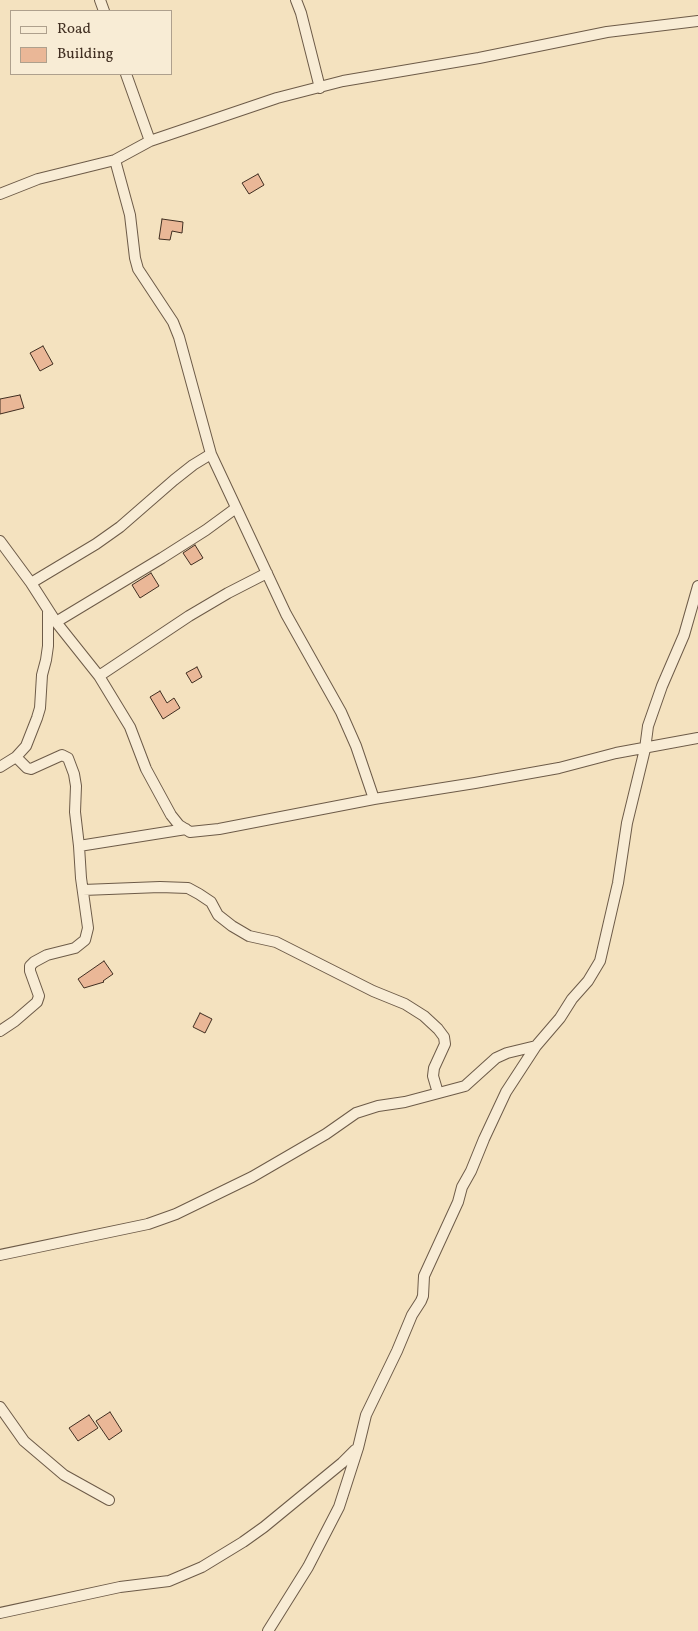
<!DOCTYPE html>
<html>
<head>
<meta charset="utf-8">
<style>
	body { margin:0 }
	#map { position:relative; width:698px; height:1631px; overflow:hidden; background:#f4e2bf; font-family:Vollkorn,serif }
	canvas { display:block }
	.legend { position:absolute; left:10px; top:10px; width:162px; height:65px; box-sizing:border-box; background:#f8ecd5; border:1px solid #aea08d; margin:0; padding:6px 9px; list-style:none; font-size:15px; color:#402e21 }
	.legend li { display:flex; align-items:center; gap:10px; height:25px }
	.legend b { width:25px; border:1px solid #aea08d }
</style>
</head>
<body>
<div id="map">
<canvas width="698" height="1631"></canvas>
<ul class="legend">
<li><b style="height:6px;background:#f8ecd5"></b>Road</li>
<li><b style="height:14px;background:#eab797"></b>Building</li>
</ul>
</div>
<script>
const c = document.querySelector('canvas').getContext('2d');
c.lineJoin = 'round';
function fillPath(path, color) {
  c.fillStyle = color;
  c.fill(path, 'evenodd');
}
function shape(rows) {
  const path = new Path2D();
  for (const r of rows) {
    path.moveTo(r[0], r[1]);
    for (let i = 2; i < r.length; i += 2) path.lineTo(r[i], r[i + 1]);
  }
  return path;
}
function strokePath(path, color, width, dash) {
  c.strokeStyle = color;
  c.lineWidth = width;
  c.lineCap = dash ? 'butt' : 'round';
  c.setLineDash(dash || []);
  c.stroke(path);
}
const building = shape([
	[258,174,264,185,249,194,242,183,258,174],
	[162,219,183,222,182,233,172,231,170,240,159,239,162,219],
	[43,346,53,364,40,371,30,353,43,346],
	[20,395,24,408,0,414,0,399,20,395],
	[195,545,203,558,191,565,183,553,195,545],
	[151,573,159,586,140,598,132,585,151,573],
	[197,667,202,677,192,683,186,673,197,667],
	[160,691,167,703,174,698,180,708,163,719,150,697,160,691],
	[104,961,113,974,103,981,104,982,84,988,78,979,104,961],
	[200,1013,212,1019,205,1033,193,1027,200,1013],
	[110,1412,122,1431,109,1440,96,1421,110,1412],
	[89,1415,98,1428,78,1441,69,1428,89,1415]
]);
const minor = shape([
	[100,0,104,11],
	[296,0,301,13,320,88],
	[126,74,150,141],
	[115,160,130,215,135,258,138,269,173,322,179,337,211,454,286,614,341,712,356,746,374,799],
	[0,194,38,179,115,160,150,141,277,98,343,81,479,58,607,32,698,21],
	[0,541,31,583,56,622,99,676,130,727,146,769,171,815,179,825,190,832,219,829,374,799,475,783,559,768,616,753,698,738],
	[31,583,96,544,120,527,174,480,193,465,211,454],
	[56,622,162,558,206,530,236,508],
	[99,676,189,616,228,593,267,573],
	[0,767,16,757,26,746,37,718,40,708,42,675,46,660,48,646,48,612],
	[79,846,186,829],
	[83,890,160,887,188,888,199,894,211,902,218,915,232,926,249,936,276,942,373,991,405,1004,424,1016,438,1029,444,1037,445,1044,434,1068,433,1076,438,1093],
	[0,1031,15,1021,37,1002,39,996,30,971,30,966,34,962,47,955,75,948,85,940,88,928,81,878,79,846,75,812,76,786,74,774,68,758,62,755,31,769,27,768,16,757],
	[0,1255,148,1224,176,1214,252,1177,326,1134,356,1113,378,1106,405,1102,465,1086,496,1058,507,1053,536,1046],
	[0,1407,24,1441,64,1475,109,1500],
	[0,1613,120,1587,169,1581,202,1567,243,1542,264,1527,342,1463,355,1450],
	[268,1631,308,1567,339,1507,358,1448,366,1415,397,1351,412,1315,421,1301,423,1296,424,1276,458,1202,462,1187,471,1171,484,1139,506,1092,536,1046,560,1018,572,999,588,981,600,961,618,883,627,823,645,749,648,726,662,686,684,635,698,586]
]);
fillPath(building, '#eab797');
strokePath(building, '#402e21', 1);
strokePath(minor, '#6d5b48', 12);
strokePath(minor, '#f8ecd5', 10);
</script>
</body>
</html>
